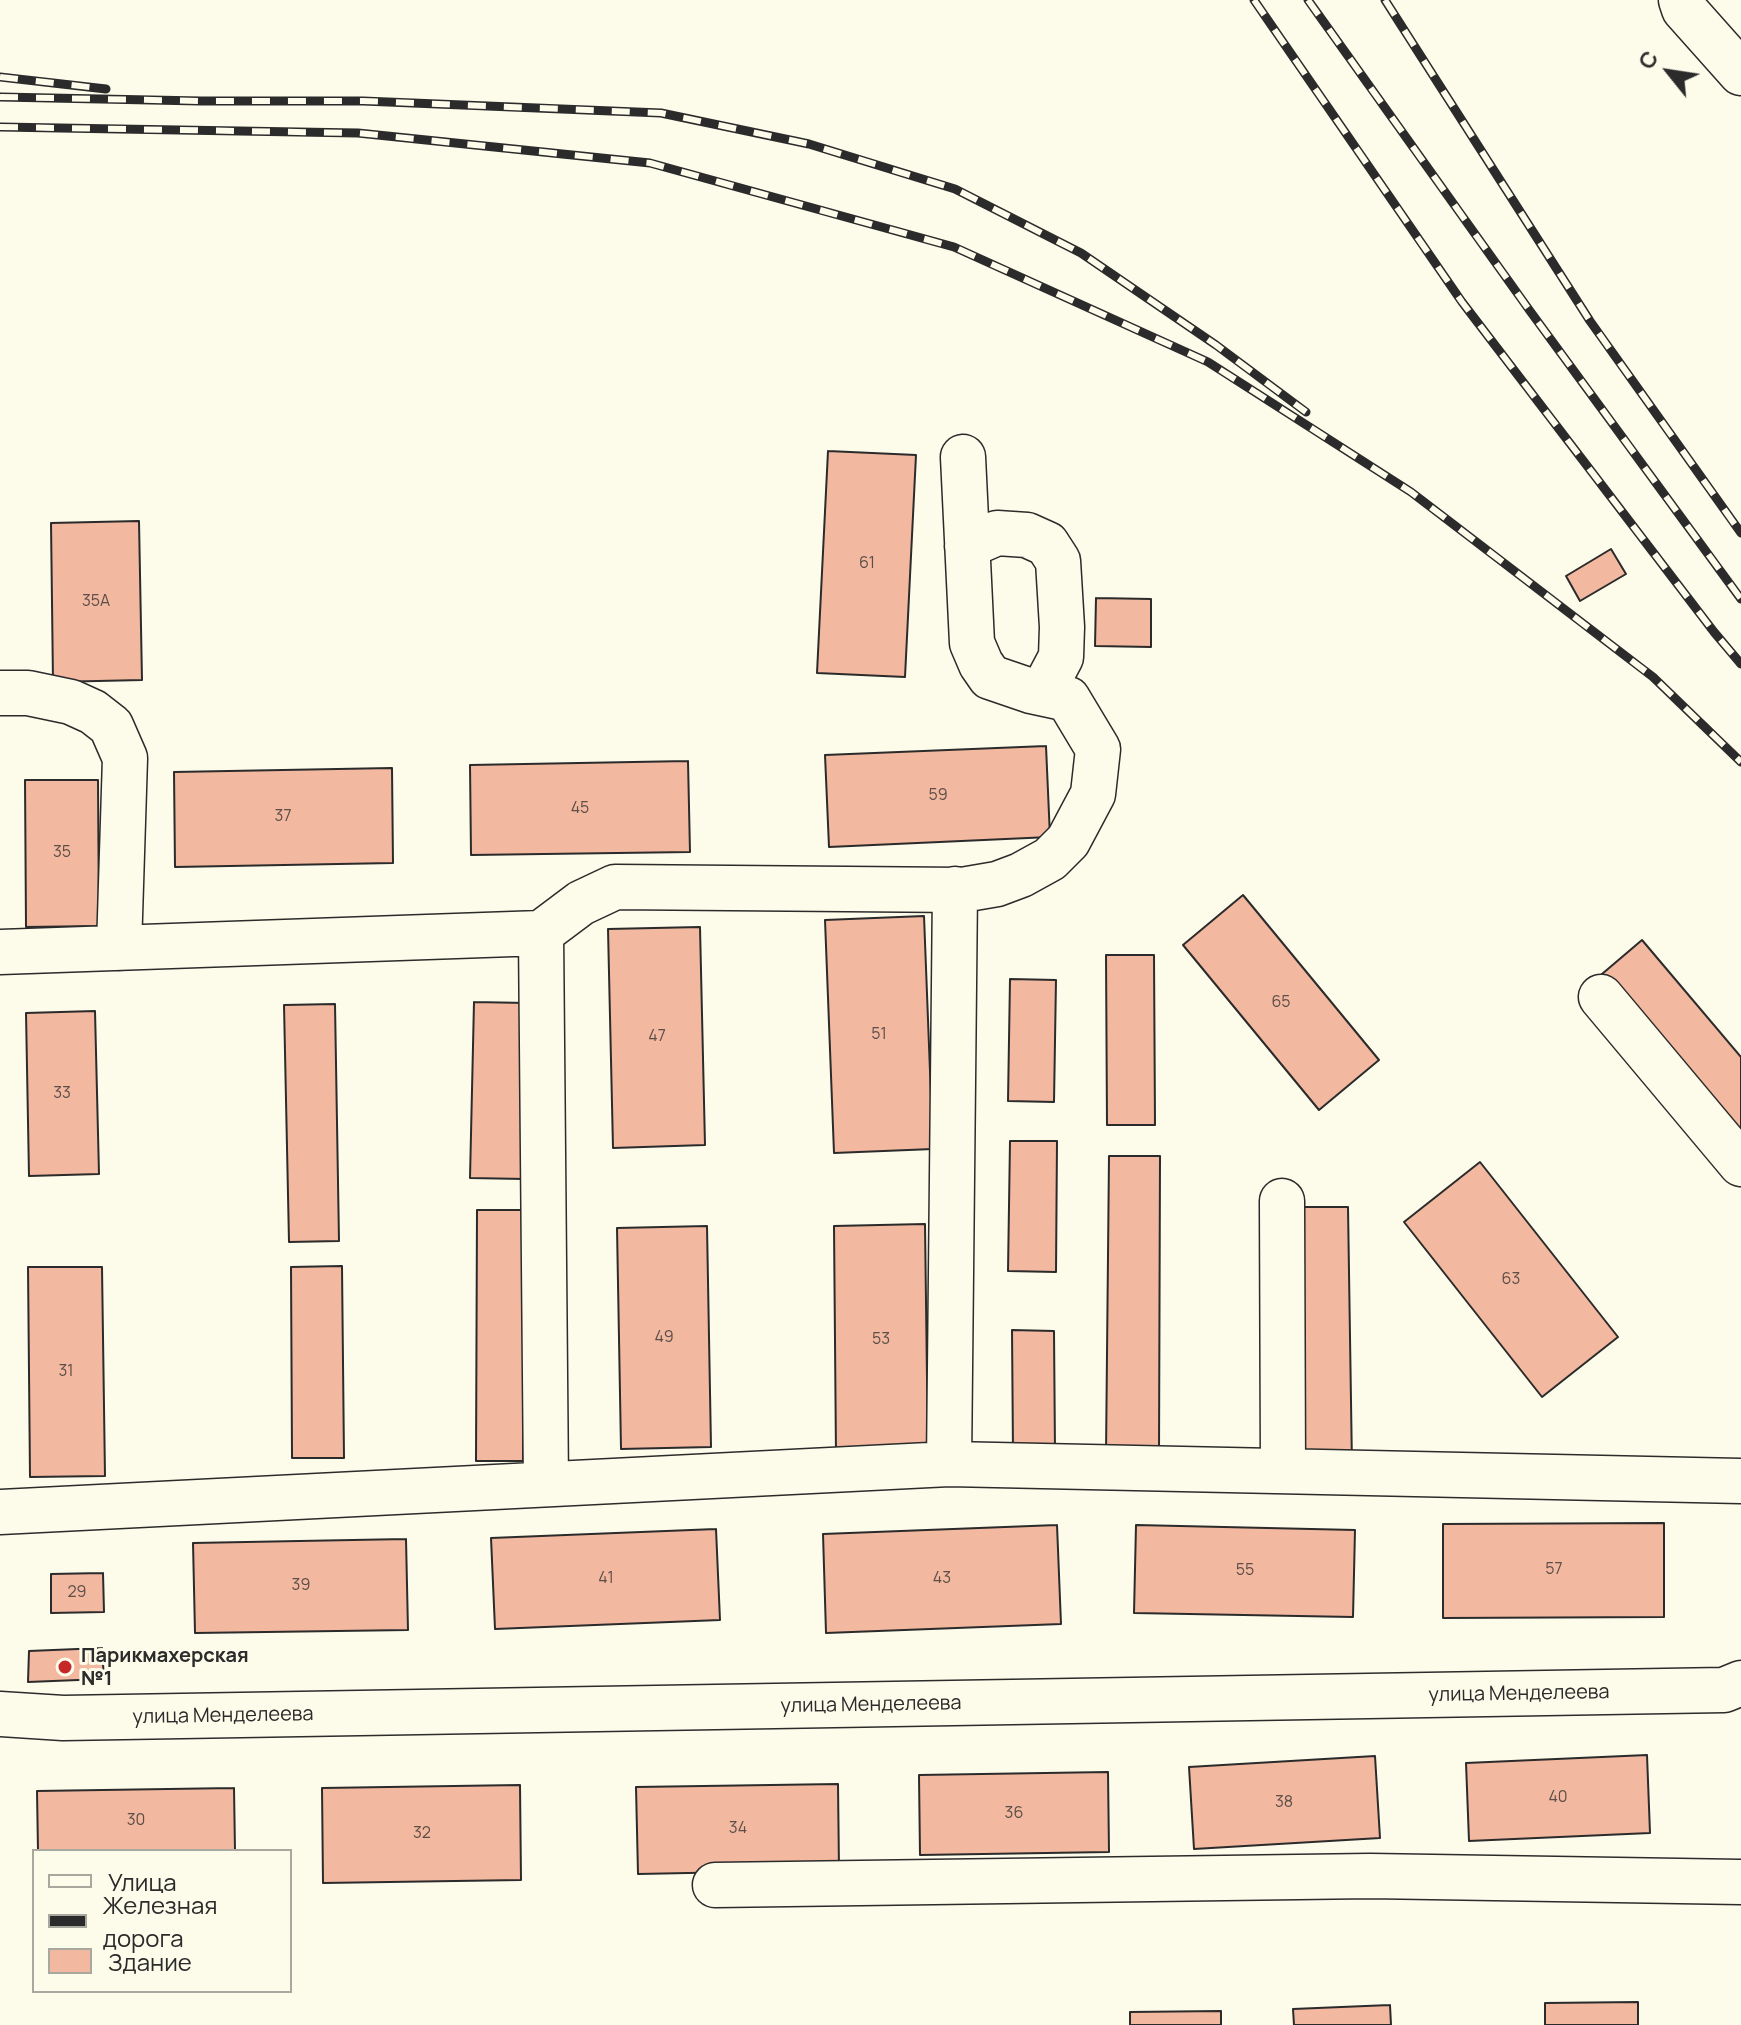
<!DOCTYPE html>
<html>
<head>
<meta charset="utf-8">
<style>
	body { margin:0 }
	#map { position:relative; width:1741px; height:2025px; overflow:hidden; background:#fdfbea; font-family:Manrope,sans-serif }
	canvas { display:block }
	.legend { position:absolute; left:32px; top:1849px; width:260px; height:144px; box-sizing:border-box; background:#fdfbea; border:2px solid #a9a89e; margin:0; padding:10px 14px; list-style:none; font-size:24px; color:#2b2b2b }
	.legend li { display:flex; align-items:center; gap:16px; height:40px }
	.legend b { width:40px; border:2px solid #a9a89e }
	.north { position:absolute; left:1629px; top:32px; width:80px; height:80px; -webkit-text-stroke:6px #fdfbea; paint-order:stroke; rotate:300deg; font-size:22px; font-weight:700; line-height:32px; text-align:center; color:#2b2b2b }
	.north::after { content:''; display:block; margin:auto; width:28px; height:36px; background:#2b2b2b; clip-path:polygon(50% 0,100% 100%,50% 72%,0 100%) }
</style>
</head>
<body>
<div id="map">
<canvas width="1741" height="2025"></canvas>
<ul class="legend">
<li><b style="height:10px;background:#fdfbea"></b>Улица</li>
<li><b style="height:10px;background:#2b2b2b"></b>Железная дорога</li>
<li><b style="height:22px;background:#f2b8a0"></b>Здание</li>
</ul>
<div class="north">С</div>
</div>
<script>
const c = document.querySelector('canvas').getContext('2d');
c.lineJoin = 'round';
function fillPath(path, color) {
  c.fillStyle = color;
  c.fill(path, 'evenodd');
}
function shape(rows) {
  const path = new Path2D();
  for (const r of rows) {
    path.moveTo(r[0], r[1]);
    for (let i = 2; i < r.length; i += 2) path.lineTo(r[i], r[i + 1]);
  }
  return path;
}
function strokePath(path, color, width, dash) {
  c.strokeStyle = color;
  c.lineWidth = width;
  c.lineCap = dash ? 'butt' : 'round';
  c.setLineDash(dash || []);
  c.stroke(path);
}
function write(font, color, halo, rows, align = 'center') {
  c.font = font + ' Manrope,sans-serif';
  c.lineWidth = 6;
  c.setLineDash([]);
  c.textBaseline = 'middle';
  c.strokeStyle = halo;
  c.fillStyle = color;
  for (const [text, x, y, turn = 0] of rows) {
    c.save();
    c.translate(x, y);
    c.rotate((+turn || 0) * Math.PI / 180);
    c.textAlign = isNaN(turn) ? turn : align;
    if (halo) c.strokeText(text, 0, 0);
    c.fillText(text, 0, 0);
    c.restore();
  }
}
const building = shape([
	[828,451,916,455,905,677,817,673,828,451],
	[139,521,142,680,53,682,51,523,139,521],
	[1611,549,1626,574,1580,601,1566,576,1611,549],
	[1096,598,1151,599,1151,647,1095,646,1096,598],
	[1046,746,1050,837,829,847,825,755,1046,746],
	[688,761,690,852,471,855,470,765,688,761],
	[392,768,393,863,175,867,174,772,392,768],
	[25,780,98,780,99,926,26,927,25,780],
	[1243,895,1379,1060,1319,1110,1183,945,1243,895],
	[924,916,933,1149,834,1153,825,920,924,916],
	[700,927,705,1145,613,1148,608,929,700,927],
	[1642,940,1741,1057,1741,1139,1602,974,1642,940],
	[1106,955,1154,955,1155,1125,1107,1125,1106,955],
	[1010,979,1056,980,1054,1102,1008,1101,1010,979],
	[474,1002,527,1003,524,1179,470,1178,474,1002],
	[335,1004,339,1241,289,1242,284,1005,335,1004],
	[95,1011,99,1174,29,1176,26,1013,95,1011],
	[1010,1141,1057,1141,1056,1272,1008,1271,1010,1141],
	[1109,1156,1160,1156,1159,1454,1106,1453,1109,1156],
	[1480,1162,1618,1337,1542,1397,1404,1222,1480,1162],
	[1301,1207,1348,1207,1352,1466,1304,1467,1301,1207],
	[477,1210,524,1210,523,1461,476,1461,477,1210],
	[925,1224,928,1454,836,1456,834,1226,925,1224],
	[707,1226,711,1447,621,1449,617,1228,707,1226],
	[342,1266,344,1458,292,1458,291,1267,342,1266],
	[28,1267,102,1267,105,1476,30,1477,28,1267],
	[1012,1330,1054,1331,1055,1453,1013,1453,1012,1330],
	[1664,1523,1664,1617,1443,1618,1443,1524,1664,1523],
	[1057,1525,1061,1624,826,1633,823,1534,1057,1525],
	[1136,1525,1355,1530,1353,1617,1134,1613,1136,1525],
	[716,1529,720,1620,495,1629,491,1538,716,1529],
	[406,1539,408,1630,195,1633,193,1543,406,1539],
	[103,1573,104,1612,51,1613,51,1574,103,1573],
	[102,1648,104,1679,28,1682,29,1651,102,1648],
	[1647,1755,1650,1833,1469,1841,1466,1763,1647,1755],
	[1375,1756,1380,1838,1194,1849,1189,1767,1375,1756],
	[1108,1772,1109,1852,920,1855,919,1775,1108,1772],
	[838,1784,839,1870,638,1874,636,1787,838,1784],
	[520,1785,521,1880,323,1883,322,1788,520,1785],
	[234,1788,235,1851,38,1851,37,1791,234,1788],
	[1638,2002,1638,2025,1545,2025,1545,2003,1638,2002],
	[1390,2005,1391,2025,1294,2025,1293,2009,1390,2005],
	[1221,2011,1221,2025,1130,2025,1130,2012,1221,2011]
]);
const minor = shape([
	[1681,0,1684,9,1741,73],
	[967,546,997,533,1027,535,1047,544,1058,561,1062,627,1061,657,1042,693],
	[0,693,28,693,71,702,93,712,111,726,125,758,119,948],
	[0,952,541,933],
	[1601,997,1741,1164],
	[1282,1201,1283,1471],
	[949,1464,1741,1481],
	[546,1484,541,933,581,903,615,887,962,890,997,884,1021,875,1050,859,1068,841,1093,794,1098,749,1068,699,1031,691,990,677,981,664,972,643,963,457],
	[0,1512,949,1464,955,889],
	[0,1714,63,1718,1724,1690,1741,1683],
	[715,1885,1370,1876,1741,1882]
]);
const rail = shape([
	[1254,0,1462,302,1714,632,1741,664],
	[1308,0,1530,311,1741,599],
	[1385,0,1590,321,1741,533],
	[0,77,106,89],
	[0,97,201,101,363,101,661,113,809,144,955,189,1081,253,1216,345,1306,412],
	[0,127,358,133,650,163,954,247,1208,362,1411,492,1653,677,1741,762]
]);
const markers = [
	[65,1667,8,"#c62828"]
];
const numberNames = [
	["61",867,564],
	["35А",96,602],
	["59",938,796],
	["45",580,809],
	["37",283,817],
	["35",62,853],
	["65",1281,1003],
	["51",879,1035],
	["47",657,1037],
	["33",62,1094],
	["63",1511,1280],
	["49",664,1338],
	["53",881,1340],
	["31",66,1372],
	["57",1554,1570],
	["55",1245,1571],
	["41",606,1579],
	["43",942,1579],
	["39",301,1586],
	["29",77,1593],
	["40",1558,1798],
	["38",1284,1803],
	["36",1014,1814],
	["30",136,1821],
	["34",738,1829],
	["32",422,1834]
];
const poiNames = [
	["Парикмахерская",81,1656],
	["№1",81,1679]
];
const streetNames = [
	["улица Менделеева",1519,1694,-1],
	["улица Менделеева",871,1705,-1],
	["улица Менделеева",223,1716,-1]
];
fillPath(building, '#f2b8a0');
strokePath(building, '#2b2b2b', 2);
strokePath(minor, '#2b2b2b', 47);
strokePath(minor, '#fdfbea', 44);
strokePath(rail, '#2b2b2b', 9);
strokePath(rail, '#fdfbea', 6, [18]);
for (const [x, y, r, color] of markers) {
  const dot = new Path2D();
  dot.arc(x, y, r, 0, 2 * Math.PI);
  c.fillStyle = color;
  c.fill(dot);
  strokePath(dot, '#fdfbea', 3);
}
write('16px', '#5d4e48', null, numberNames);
write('bold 20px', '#2b2b2b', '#fdfbea', poiNames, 'left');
write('20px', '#2b2b2b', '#fdfbea', streetNames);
</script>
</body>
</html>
